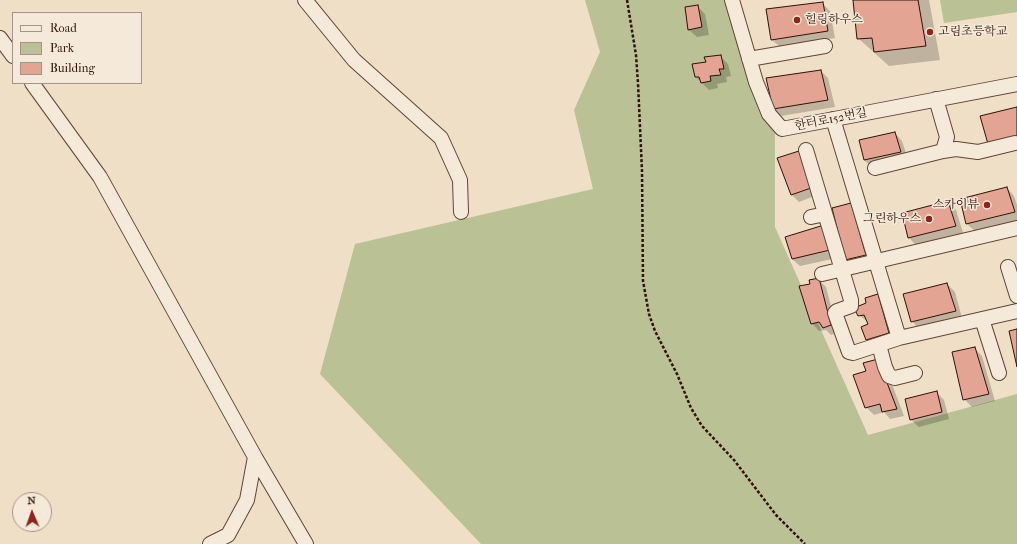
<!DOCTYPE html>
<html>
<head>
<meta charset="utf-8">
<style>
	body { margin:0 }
	#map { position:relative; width:1017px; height:544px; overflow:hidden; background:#efdfc6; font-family:"IM FELL French Canon",serif }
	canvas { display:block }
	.legend { position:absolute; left:12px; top:12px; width:130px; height:72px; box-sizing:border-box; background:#f5eada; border:1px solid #a79385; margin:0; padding:5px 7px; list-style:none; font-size:12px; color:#311005 }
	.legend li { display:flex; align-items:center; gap:8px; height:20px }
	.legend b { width:20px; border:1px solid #a79385 }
	.north { position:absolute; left:12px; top:492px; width:40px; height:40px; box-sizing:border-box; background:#f5eada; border:1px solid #a79385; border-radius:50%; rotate:358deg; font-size:11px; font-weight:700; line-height:16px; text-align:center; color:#311005 }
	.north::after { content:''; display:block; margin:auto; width:14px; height:18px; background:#8f2418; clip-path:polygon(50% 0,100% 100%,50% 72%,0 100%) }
</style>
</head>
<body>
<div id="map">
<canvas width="1017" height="544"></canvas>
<ul class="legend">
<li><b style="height:5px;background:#f5eada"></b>Road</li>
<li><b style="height:11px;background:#bac194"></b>Park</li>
<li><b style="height:11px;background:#e3a494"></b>Building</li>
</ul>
<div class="north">N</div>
</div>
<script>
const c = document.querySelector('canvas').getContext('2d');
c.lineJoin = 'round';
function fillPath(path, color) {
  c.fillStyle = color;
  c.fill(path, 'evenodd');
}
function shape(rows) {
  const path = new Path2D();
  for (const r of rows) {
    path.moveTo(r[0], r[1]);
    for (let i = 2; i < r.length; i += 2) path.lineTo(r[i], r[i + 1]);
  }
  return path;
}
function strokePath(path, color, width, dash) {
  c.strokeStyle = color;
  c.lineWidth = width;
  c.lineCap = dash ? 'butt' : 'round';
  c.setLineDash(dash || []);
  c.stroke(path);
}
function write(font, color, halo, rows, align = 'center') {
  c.font = font + ' "IM FELL French Canon","Noto Serif KR",serif';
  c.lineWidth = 3;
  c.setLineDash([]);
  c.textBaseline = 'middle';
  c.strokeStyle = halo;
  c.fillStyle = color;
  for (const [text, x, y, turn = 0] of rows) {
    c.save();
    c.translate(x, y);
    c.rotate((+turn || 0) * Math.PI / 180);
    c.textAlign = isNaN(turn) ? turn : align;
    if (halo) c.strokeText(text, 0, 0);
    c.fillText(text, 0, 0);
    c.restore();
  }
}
const green = shape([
	[585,0,732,0,775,130,775,227,868,435,1017,394,1017,544,481,544,320,374,355,244,593,189,574,110,600,52],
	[940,0,1017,0,1017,12,944,23]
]);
const shadow = shape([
	[854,0,929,0,940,60,889,66,858,38],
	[822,3,830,11,835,38,780,47,772,40,768,10],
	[697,6,705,14,709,35,697,37,689,30],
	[720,56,728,64,731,76,726,77,727,82,717,84,718,88,709,90,696,77,707,63],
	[821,71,828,78,835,107,781,116,773,109],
	[895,133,902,141,908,159,872,167,864,160],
	[807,160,817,195,799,202,792,195],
	[1007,188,1014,196,1017,205,1017,221,975,231,967,224,961,199],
	[948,202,956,210,963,233,916,245,909,238],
	[851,204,858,212,873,263,853,267,846,259],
	[823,226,837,258,800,266,792,259],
	[818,279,826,287,838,333,831,335,826,330,819,331,812,323,811,285],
	[947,284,955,292,962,318,919,329,912,321],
	[878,296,885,303,896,341,874,347,867,340,862,328,869,325,868,322,859,315,867,304],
	[974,348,982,356,995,401,972,407,964,399],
	[886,368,904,416,890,419,884,412,874,415,866,407],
	[936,392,944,400,949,419,919,427,911,420,906,400]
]);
const building = shape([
	[853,0,918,0,926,46,874,52,872,38,857,39,853,0],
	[823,2,828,31,771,40,766,9,823,2],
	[698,5,702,27,688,30,685,7,698,5],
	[721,55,724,69,719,69,721,75,710,76,711,81,701,83,699,77,695,77,692,64,706,62,704,57,721,55],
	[821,70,828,100,773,109,766,78,821,70],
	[1017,107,1017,136,988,144,980,116,1017,107],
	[895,132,901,152,864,160,859,140,895,132],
	[799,151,811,188,791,195,777,158,799,151],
	[1007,187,1015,212,966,224,960,199,1007,187],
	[948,201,956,226,908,238,902,213,948,201],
	[851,203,866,255,845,260,832,208,851,203],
	[824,225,830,250,792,259,785,237,824,225],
	[819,278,831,325,823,328,819,322,811,324,799,286,810,284,809,280,819,278],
	[947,283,956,311,911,322,903,294,947,283],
	[878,294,889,333,866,340,861,327,868,324,864,315,858,316,854,308,866,303,865,298,878,294],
	[1017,329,1017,367,1009,331,1017,329],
	[975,347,989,394,963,400,952,352,975,347],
	[878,359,897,409,882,412,880,404,865,408,853,375,866,371,863,363,878,359],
	[937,391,942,412,910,420,905,399,937,391]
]);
const path = shape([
	[627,0,636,55,638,83,642,171,643,281,649,314,655,331,677,374,691,408,702,426,734,460,776,515,805,544]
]);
const minor = shape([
	[305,0,354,60,441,138,460,180,461,212],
	[732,0,756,82,769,114,782,129,1017,84],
	[0,38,13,56],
	[749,59,825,46],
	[32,83,100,177,255,457,247,500,228,535,210,544],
	[806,150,851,300,851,306,837,311,835,313,849,352,853,353,899,338,833,119],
	[943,151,956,149,978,152,1015,143],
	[875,168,943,151,947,137,936,99],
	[811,217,825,214],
	[1008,267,1017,296],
	[822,274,1017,228],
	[982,319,999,373],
	[899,338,1017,311],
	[879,345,885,367,889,376,895,378,915,373],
	[255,457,306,544]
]);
const markers = [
	[797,20,4,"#8f2418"],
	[930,32,4,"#8f2418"],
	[987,205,4,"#8f2418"],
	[929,219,4,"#8f2418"]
];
const poiNames = [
	["힐링하우스",805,20],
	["고림초등학교",938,32],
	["스카이뷰",979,205,"right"],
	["그린하우스",921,219,"right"]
];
const streetNames = [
	["한터로152번길",831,120,-11]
];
fillPath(green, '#bac194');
fillPath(shadow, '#0003');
fillPath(building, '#e3a494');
strokePath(building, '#311005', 1);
strokePath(minor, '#604435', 16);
strokePath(path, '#311005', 2.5, [3, 2]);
strokePath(minor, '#f5eada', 14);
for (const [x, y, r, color] of markers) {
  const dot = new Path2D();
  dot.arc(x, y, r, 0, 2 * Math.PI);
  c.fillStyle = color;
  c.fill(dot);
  strokePath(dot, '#f5eada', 1.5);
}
write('12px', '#311005', '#f5eada', poiNames, 'left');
write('12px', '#311005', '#f5eada', streetNames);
</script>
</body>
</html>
